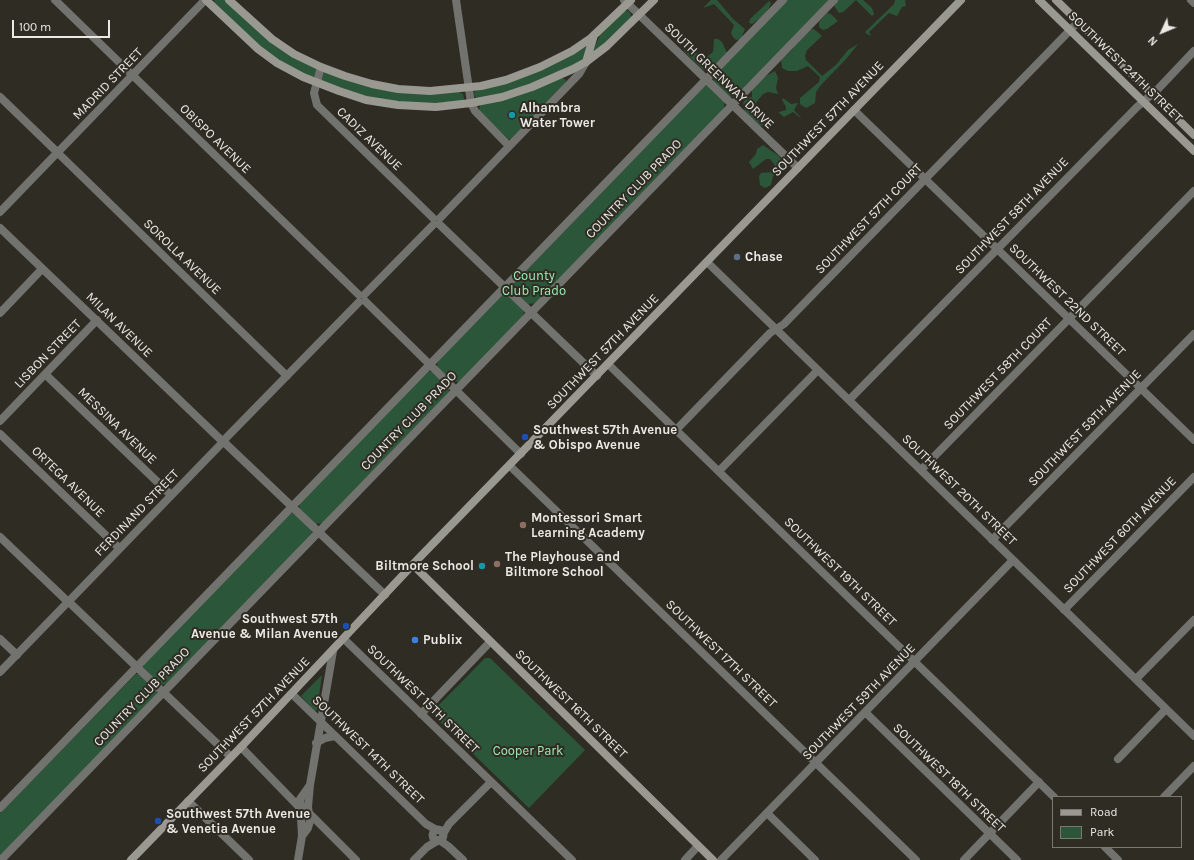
<!DOCTYPE html>
<html>
<head>
<meta charset="utf-8">
<style>
	body { margin:0 }
	#map { position:relative; width:1194px; height:860px; overflow:hidden; background:#2f2c24; font-family:Karla,sans-serif }
	canvas { display:block }
	.legend { position:absolute; left:1052px; top:796px; width:130px; height:52px; box-sizing:border-box; background:#2f2c24; border:1px solid #7a7871; margin:0; padding:5px 7px; list-style:none; font-size:12px; color:#ebe9e4 }
	.legend li { display:flex; align-items:center; gap:8px; height:20px }
	.legend b { width:20px; border:1px solid #7a7871 }
	.north { position:absolute; left:1142px; top:12px; width:40px; height:40px; -webkit-text-stroke:3px #2f2c24; paint-order:stroke; rotate:226deg; font-size:11px; font-weight:700; line-height:16px; text-align:center; color:#ebe9e4 }
	.north::after { content:''; display:block; margin:auto; width:14px; height:18px; background:#ebe9e4; clip-path:polygon(50% 0,100% 100%,50% 72%,0 100%) }
	.scale { position:absolute; left:12px; top:20px; width:98px; height:18px; box-sizing:border-box; border:2px solid #ebe9e4; border-top:0; padding-left:5px; font-size:12px; line-height:14px; white-space:nowrap; color:#ebe9e4; -webkit-text-stroke:3px #2f2c24; paint-order:stroke }
</style>
</head>
<body>
<div id="map">
<canvas width="1194" height="860"></canvas>
<ul class="legend">
<li><b style="height:5px;background:#999992"></b>Road</li>
<li><b style="height:11px;background:#2c5639"></b>Park</li>
</ul>
<div class="north">N</div>
<div class="scale">100 m</div>
</div>
<script>
const c = document.querySelector('canvas').getContext('2d');
c.lineJoin = 'round';
function fillPath(path, color) {
  c.fillStyle = color;
  c.fill(path, 'evenodd');
}
function shape(rows) {
  const path = new Path2D();
  for (const r of rows) {
    if (r.length === 3) {
      path.moveTo(r[0] + r[2], r[1]);
      path.arc(r[0], r[1], r[2], 0, 2 * Math.PI);
      continue;
    }
    path.moveTo(r[0], r[1]);
    for (let i = 2; i < r.length; i += 2) path.lineTo(r[i], r[i + 1]);
  }
  return path;
}
function strokePath(path, color, width, dash) {
  c.strokeStyle = color;
  c.lineWidth = width;
  c.lineCap = dash ? 'butt' : 'round';
  c.setLineDash(dash || []);
  c.stroke(path);
}
function write(font, color, halo, rows, align = 'center') {
  c.font = font + ' Karla,sans-serif';
  c.lineWidth = 4;
  c.setLineDash([]);
  c.textBaseline = 'middle';
  c.strokeStyle = halo;
  c.fillStyle = color;
  for (const [text, x, y, turn = 0] of rows) {
    c.save();
    c.translate(x, y);
    c.rotate((+turn || 0) * Math.PI / 180);
    c.textAlign = isNaN(turn) ? turn : align;
    if (halo) c.strokeText(text, 0, 0);
    c.fillText(text, 0, 0);
    c.restore();
  }
}
const green = shape([
	[214,0,225,0,245,19,316,68,317,72,315,76,309,77,267,53,215,3],
	[711,0,717,0,733,19,745,29,741,39,736,40,733,37,731,33,734,25,714,4,703,8],
	[787,0,830,0,737,96,730,97,714,83,713,76],
	[838,0,863,0,872,8,874,14,872,16,856,0,843,12,839,13,834,6],
	[895,0,905,0,906,6,902,7,897,16,889,13,869,32,871,36,867,34,865,32,894,4],
	[769,1,771,3,769,8,763,16,752,24,749,23,750,19],
	[624,11,629,11,632,17,591,56,600,35],
	[827,13,831,14,838,21,827,29,823,30,819,27,819,22],
	[814,29,822,36,807,50,805,56,806,60,822,76,836,65,848,50,858,44,846,59,820,86,816,92,815,103,806,108,800,104,800,98,819,82,820,77,808,66,797,71,788,71,782,68,781,60,792,50,795,43,809,30],
	[714,39,718,39,722,42,727,53,707,71,703,70,684,51,689,47,704,59,713,52],
	[588,44,582,61,506,94,477,99,474,95,475,90],
	[775,71,778,78,776,88,778,94,768,92,763,94,755,104,758,113,766,122,764,125,761,126,745,113,743,103,746,98,752,97,752,90,761,79],
	[324,72,357,83,459,92,463,94,464,99,462,102,416,104,365,97,321,80],
	[562,78,566,80,565,83,511,139,508,139,479,110,480,105,517,96],
	[705,86,708,86,725,102,723,111,537,303,528,304,514,290,512,285],
	[783,98,791,104,798,103,794,110,802,119,793,112,784,117,779,113,779,112,786,110,786,107,782,100],
	[763,145,779,156,785,167,784,171,773,176,771,185,765,188,760,185,759,176,761,173,773,172,775,169,774,164,770,159,766,159,753,169,749,162,756,154,757,149],
	[505,294,509,295,523,309,524,313,521,319,460,382,453,382,437,367,438,360,501,295],
	[429,371,433,372,449,387,449,392,323,523,315,524,299,509,300,503,426,372],
	[292,513,296,514,311,528,312,533,310,537,168,684,160,685,143,667,144,664,288,515],
	[485,658,490,658,585,750,529,808,435,717,434,710],
	[136,674,140,674,156,689,157,693,155,697,0,857,0,813],
	[322,675,317,710,315,711,301,696]
]);
const street = shape([
	[55,0,359,295],
	[456,0,471,103,475,111,509,146],
	[624,0,798,168],
	[1191,0,1194,3],
	[321,67,314,93,317,105,433,218],
	[0,97,55,150],
	[854,110,1194,440],
	[60,150,205,0],
	[61,156,287,376],
	[0,212,55,155],
	[440,218,579,74,586,62],
	[439,224,597,376],
	[0,228,220,439],
	[707,262,1194,736],
	[364,295,434,224],
	[365,301,521,454],
	[0,313,42,269],
	[608,364,1054,797],
	[45,374,171,495],
	[849,400,1137,107,1158,89,1194,51],
	[0,421,97,320],
	[676,430,770,333,784,324,1078,22],
	[0,434,119,548],
	[226,438,359,302],
	[226,444,385,595],
	[510,466,916,860],
	[921,470,1194,191],
	[719,471,818,370],
	[0,537,65,599],
	[992,540,1194,334],
	[71,599,221,444],
	[71,604,231,757],
	[1064,610,1194,477],
	[0,639,17,655],
	[344,639,572,860],
	[0,672,65,605],
	[1136,679,1194,620],
	[292,694,426,824,437,830],
	[865,712,1017,860],
	[421,714,490,642],
	[316,743,325,738,335,736],
	[241,747,300,808],
	[1118,759,1166,709],
	[1164,797,1194,766],
	[188,801,249,860],
	[0,808,783,0],
	[767,813,815,860],
	[310,814,356,860],
	[438,835,5.5],
	[443,834,449,824,491,782],
	[302,836,308,828,310,821,308,807,310,785,333,651],
	[439,840,448,846,463,860],
	[1105,847,1118,860],
	[1,860,834,0],
	[298,860,302,836,300,799,310,785],
	[414,860,427,847,437,841],
	[685,860,698,846],
	[721,860,1013,560],
	[964,860,1039,782]
]);
const secondary = shape([
	[206,0,258,49,277,63,303,77,339,91,366,100,398,105,436,107,471,103,502,97,532,87,573,69,586,62,607,46,654,0],
	[229,0,272,39,294,54,321,67,345,76,372,84,398,89,430,91,481,86,506,80,540,67,572,51,591,38,631,0],
	[1039,0,1194,151],
	[1056,0,1194,135],
	[586,62,594,35],
	[413,565,713,860],
	[131,860,241,747,419,558,961,0]
]);
const markers = [
	[512,115,4,"#0f9aa8"],
	[737,257,4,"#5c6f8a"],
	[525,437,4,"#1a4fb4"],
	[523,525,4,"#8d6e63"],
	[497,564,4,"#8d6e63"],
	[482,566,4,"#0f9aa8"],
	[346,626,4,"#1a4fb4"],
	[415,640,4,"#3f7fe0"],
	[158,821,4,"#1a4fb4"]
];
const streetNames = [
	["SOUTHWEST 24TH STREET",1125,67,44],
	["SOUTH GREENWAY DRIVE",719,76,44],
	["MADRID STREET",108,84,-46],
	["SOUTHWEST 57TH AVENUE",828,119,-46],
	["OBISPO AVENUE",215,139,44],
	["CADIZ AVENUE",369,139,44],
	["COUNTRY CLUB PRADO",634,189,-46],
	["SOUTHWEST 58TH AVENUE",1012,216,-46],
	["SOUTHWEST 57TH COURT",869,219,-46],
	["SOROLLA AVENUE",182,257,44],
	["SOUTHWEST 22ND STREET",1067,300,44],
	["MILAN AVENUE",119,325,44],
	["SOUTHWEST 57TH AVENUE",603,352,-46],
	["LISBON STREET",48,354,-46],
	["SOUTHWEST 58TH COURT",998,374,-46],
	["COUNTRY CLUB PRADO",409,421,-46],
	["MESSINA AVENUE",117,426,44],
	["SOUTHWEST 59TH AVENUE",1085,428,-46],
	["ORTEGA AVENUE",68,482,44],
	["SOUTHWEST 20TH STREET",959,490,44],
	["FERDINAND STREET",137,513,-46],
	["SOUTHWEST 60TH AVENUE",1120,535,-46],
	["SOUTHWEST 19TH STREET",840,572,44],
	["SOUTHWEST 17TH STREET",721,654,44],
	["COUNTRY CLUB PRADO",142,697,-46],
	["SOUTHWEST 15TH STREET",423,699,44],
	["SOUTHWEST 59TH AVENUE",859,702,-46],
	["SOUTHWEST 16TH STREET",571,704,44],
	["SOUTHWEST 57TH AVENUE",254,715,-46],
	["SOUTHWEST 14TH STREET",368,750,44],
	["SOUTHWEST 18TH STREET",949,778,44]
];
const poiNames = [
	["Alhambra",520,108],
	["Water Tower",520,123],
	["Chase",745,257],
	["Southwest 57th Avenue",533,430],
	["& Obispo Avenue",533,445],
	["Montessori Smart",531,518],
	["Learning Academy",531,533],
	["The Playhouse and",505,557],
	["Biltmore School",505,572],
	["Biltmore School",474,566,"right"],
	["Southwest 57th",338,619,"right"],
	["Avenue & Milan Avenue",338,634,"right"],
	["Publix",423,640],
	["Southwest 57th Avenue",166,814],
	["& Venetia Avenue",166,829]
];
const parkNames = [
	["County",534,276],
	["Club Prado",534,291],
	["Cooper Park",528,751]
];
fillPath(green, '#2c5639');
strokePath(street, '#72726e', 8);
strokePath(secondary, '#999992', 8);
for (const [x, y, r, color] of markers) {
  const dot = new Path2D();
  dot.arc(x, y, r, 0, 2 * Math.PI);
  c.fillStyle = color;
  c.fill(dot);
  strokePath(dot, '#2f2c24', 1.5);
}
write('13px', '#ebe9e4', '#2f2c24', streetNames);
write('bold 13px', '#ebe9e4', '#2f2c24', poiNames, 'left');
write('13px', '#9eedb4', '#2f2c24', parkNames);
</script>
</body>
</html>
